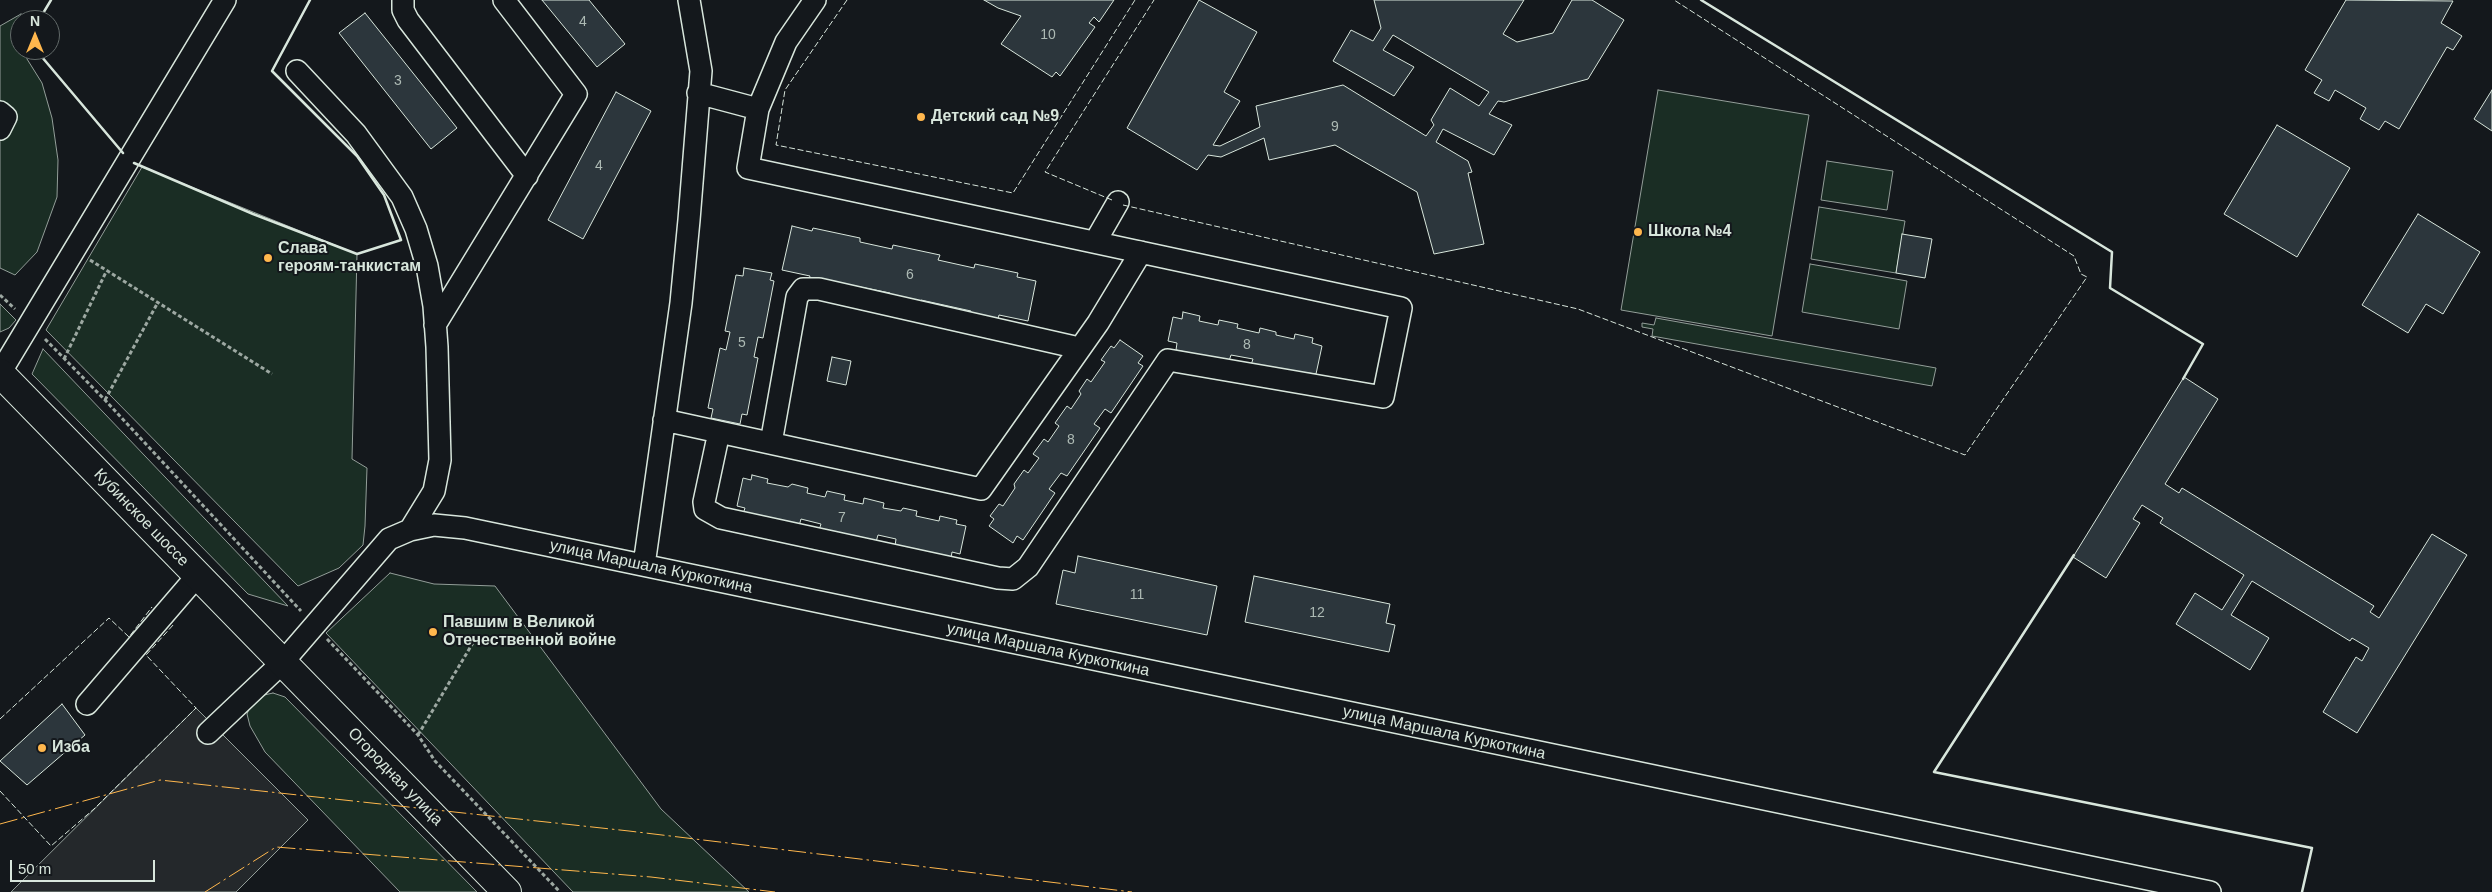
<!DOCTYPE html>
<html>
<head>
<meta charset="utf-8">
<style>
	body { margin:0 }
	#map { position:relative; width:2492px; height:892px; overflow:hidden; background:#14181c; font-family:Helvetica,sans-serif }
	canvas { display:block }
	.north { position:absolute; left:10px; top:10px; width:50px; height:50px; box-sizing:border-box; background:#14181c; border:1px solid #626a69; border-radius:50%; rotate:0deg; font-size:14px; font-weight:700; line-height:20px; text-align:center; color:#d8e6dc }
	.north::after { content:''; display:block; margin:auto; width:18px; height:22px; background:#ffb74d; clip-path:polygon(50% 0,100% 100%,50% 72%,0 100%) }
	.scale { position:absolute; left:10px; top:860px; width:145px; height:22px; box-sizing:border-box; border:2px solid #d8e6dc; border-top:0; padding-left:6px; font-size:15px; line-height:18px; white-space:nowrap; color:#d8e6dc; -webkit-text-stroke:4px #14181c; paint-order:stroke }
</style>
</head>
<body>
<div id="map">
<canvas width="2492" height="892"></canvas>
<div class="north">N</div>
<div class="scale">50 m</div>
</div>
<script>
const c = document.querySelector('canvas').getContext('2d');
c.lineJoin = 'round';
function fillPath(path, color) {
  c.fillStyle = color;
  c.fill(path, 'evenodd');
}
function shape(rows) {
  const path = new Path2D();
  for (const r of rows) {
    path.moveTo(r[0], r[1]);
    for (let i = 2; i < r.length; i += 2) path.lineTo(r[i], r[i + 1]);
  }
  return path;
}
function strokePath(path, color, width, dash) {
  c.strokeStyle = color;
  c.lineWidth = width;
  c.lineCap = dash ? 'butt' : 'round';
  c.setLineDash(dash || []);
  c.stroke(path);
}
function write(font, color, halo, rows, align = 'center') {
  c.font = font + ' Helvetica,sans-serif';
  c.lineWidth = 4;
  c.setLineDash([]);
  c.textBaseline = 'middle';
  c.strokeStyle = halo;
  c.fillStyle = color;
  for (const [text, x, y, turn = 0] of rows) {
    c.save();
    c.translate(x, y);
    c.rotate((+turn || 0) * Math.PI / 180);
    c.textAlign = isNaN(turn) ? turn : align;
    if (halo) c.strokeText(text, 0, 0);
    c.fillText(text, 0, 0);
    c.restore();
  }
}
const green = shape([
	[21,14,20,50,26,50,27,59,42,83,52,118,58,160,57,197,37,252,15,275,0,268,0,26,21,14],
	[1658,90,1809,115,1772,336,1621,310,1658,90],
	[1827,161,1893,171,1887,210,1821,200,1827,161],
	[142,167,357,254,352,459,367,468,365,526,363,545,339,568,298,586,46,330,142,167],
	[1819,207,1905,221,1896,273,1811,259,1819,207],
	[1810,264,1907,281,1899,329,1802,312,1810,264],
	[0,304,16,320,9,328,0,332,0,304],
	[1656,318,1936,368,1932,386,1652,336,1653,329,1642,327,1642,323,1654,325,1656,318],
	[43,349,288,606,248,594,32,374,43,349],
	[390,573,434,584,495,586,661,809,749,892,573,892,326,633,390,573],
	[273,693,285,697,477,892,400,892,265,752,250,726,247,714,251,704,260,696,273,693]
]);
const parking = shape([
	[196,708,308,820,236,892,11,892,196,708]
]);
const building = shape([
	[542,0,589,0,625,44,597,67,542,0],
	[984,0,1114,0,1099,22,1094,17,1089,23,1095,27,1060,76,1056,72,1052,77,1001,44,1021,16,998,8,984,0],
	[1199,0,1257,32,1224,92,1240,101,1213,145,1220,146,1260,127,1256,106,1343,85,1426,136,1434,125,1431,120,1450,88,1479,106,1489,92,1393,35,1383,50,1414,67,1394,96,1333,61,1351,30,1373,41,1381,28,1374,0,1524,0,1503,34,1517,42,1553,33,1572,0,1592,0,1624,20,1588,79,1504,102,1498,101,1489,114,1512,125,1494,155,1443,129,1436,142,1468,161,1472,172,1468,173,1484,244,1434,254,1417,192,1335,145,1269,160,1264,138,1221,157,1208,155,1197,170,1127,128,1199,0],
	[2346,0,2453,1,2441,23,2462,36,2453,50,2447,47,2399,129,2385,121,2379,130,2360,119,2366,108,2335,90,2329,101,2314,93,2322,80,2305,70,2346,0],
	[365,13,457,128,431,149,339,33,365,13],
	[2492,90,2492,131,2474,119,2492,90],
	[616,92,651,111,583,239,548,220,616,92],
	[2277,125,2350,168,2297,257,2224,214,2277,125],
	[2418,214,2480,252,2443,314,2426,304,2408,333,2362,305,2418,214],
	[792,226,812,231,813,228,860,238,860,242,892,249,893,245,940,255,938,260,974,268,975,264,1018,273,1017,277,1036,281,1028,321,999,315,997,323,970,318,971,311,921,300,919,307,888,300,890,293,840,283,839,289,808,282,810,276,782,270,792,226],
	[1902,234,1932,239,1925,278,1896,273,1902,234],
	[744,268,772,273,770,280,774,281,763,338,758,337,754,357,758,358,747,415,742,414,740,424,711,418,713,409,708,408,720,348,726,350,730,332,725,331,736,275,743,276,744,268],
	[1183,312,1200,316,1199,321,1218,325,1219,320,1238,324,1237,328,1259,333,1260,328,1276,332,1276,335,1294,339,1295,334,1313,338,1312,343,1322,346,1316,374,1308,373,1307,377,1251,365,1253,359,1231,355,1229,361,1176,350,1177,343,1168,341,1173,317,1182,319,1183,312],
	[1120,340,1143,356,1138,363,1143,366,1111,413,1105,409,1094,424,1100,428,1067,476,1061,473,1049,489,1055,493,1023,540,1017,536,1013,543,989,526,994,519,990,516,999,504,1003,506,1015,488,1014,484,1024,470,1028,473,1039,458,1033,454,1044,439,1048,442,1059,426,1055,423,1067,406,1071,409,1081,394,1079,391,1087,379,1091,382,1105,362,1101,360,1111,346,1114,348,1120,340],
	[832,357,851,361,846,385,827,381,832,357],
	[2184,377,2218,399,2165,484,2179,493,2182,488,2374,606,2370,612,2379,618,2432,534,2467,555,2357,733,2323,712,2356,657,2362,661,2369,648,2352,638,2350,641,2252,581,2231,615,2269,638,2250,670,2176,624,2195,593,2222,610,2244,575,2160,523,2163,518,2142,505,2133,519,2140,523,2106,578,2073,557,2184,377],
	[752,475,768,479,767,483,788,487,792,484,808,488,807,493,825,497,827,491,845,495,844,500,863,504,864,498,884,503,883,508,901,511,903,508,917,511,916,516,939,521,940,516,957,520,956,524,966,526,960,554,952,552,951,558,895,546,896,539,878,535,876,542,819,530,821,524,801,519,799,526,743,514,745,508,737,506,743,478,751,480,752,475],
	[1078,556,1217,586,1207,635,1056,604,1063,570,1075,573,1078,556],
	[1254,576,1390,604,1386,623,1395,625,1389,652,1245,622,1254,576],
	[62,704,85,735,27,785,0,761,62,704]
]);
const path = shape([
	[90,260,272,374],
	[0,295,15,309],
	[45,339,105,400,301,611],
	[64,359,106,272],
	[105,400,157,304],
	[327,639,418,735,435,761,560,892],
	[418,735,477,636]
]);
const minor = shape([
	[403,0,403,10,408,20,527,176],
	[297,71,356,134,402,197,416,229,427,266,434,306,437,347,440,460,434,491,410,530],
	[758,109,786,42,815,0],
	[0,112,6,117,0,129],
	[1095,242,1118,202],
	[435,325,576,94,504,0],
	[0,373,225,0],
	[664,420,719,432,704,502,705,509,721,518,998,578,1013,579,1028,567,1168,360,1383,397,1401,308,748,168,758,109,698,93],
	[719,432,981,489,1098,323,1141,252],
	[771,443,797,297,803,289,819,289,1079,348],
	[644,565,681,303,689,220,701,71,689,0],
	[87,704,197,576],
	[208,733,282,663,389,539,410,530,434,525,465,528,2210,892]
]);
const major = shape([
	[0,373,507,892]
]);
const fence = shape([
	[847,0,785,90,776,145,1013,193,1135,0],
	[1112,200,1045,172,1154,0],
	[1123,205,1578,309,1965,455,2087,277,2081,274,2074,256,1674,0],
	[0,719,109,618,129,637,152,607],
	[0,791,51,846,94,809,196,708,146,655,174,624]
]);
const wall = shape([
	[1701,0,2112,252,2110,288,2203,344,2183,379],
	[39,20,51,0],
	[36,50,123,153],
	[134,163,253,214,357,254,401,240,384,195,357,156,272,71,310,0],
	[2074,555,1934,772,2312,848,2302,892]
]);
const power = shape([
	[0,824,160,780,629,831,1132,892],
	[205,892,276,847,651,877,775,892]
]);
const markers = [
	[921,117,5,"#ffb74d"],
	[1638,232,5,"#ffb74d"],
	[268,258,5,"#ffb74d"],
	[433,632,5,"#ffb74d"],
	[42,748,5,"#ffb74d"]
];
const numberNames = [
	["4",583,22],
	["10",1048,35],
	["3",398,81],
	["9",1335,127],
	["4",599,166],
	["6",910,275],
	["5",742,343],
	["8",1247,345],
	["8",1071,440],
	["7",842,518],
	["11",1137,595],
	["12",1317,613]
];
const poiNames = [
	["Детский сад №9",931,117],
	["Школа №4",1648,232],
	["Слава",278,249],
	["героям-танкистам",278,267],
	["Павшим в Великой",443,623],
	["Отечественной войне",443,641],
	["Изба",52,748]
];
const streetNames = [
	["Кубинское шоссе",141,518,46],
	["улица Маршала Куркоткина",651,567,12],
	["улица Маршала Куркоткина",1048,650,12],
	["улица Маршала Куркоткина",1444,733,12],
	["Огородная улица",395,777,46]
];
fillPath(green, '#1a2d24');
strokePath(green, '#939e99', 1);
fillPath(parking, '#24282b');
strokePath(parking, '#939e99', 1);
fillPath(building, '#2c363c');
strokePath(building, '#d8e6dc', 1);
strokePath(minor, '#d8e6dc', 24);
strokePath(major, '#d8e6dc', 30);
strokePath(path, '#9da8a2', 3, [4, 2.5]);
strokePath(minor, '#14181c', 21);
strokePath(major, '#14181c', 28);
strokePath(fence, '#d8e6dc', 1, [6, 2.5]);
strokePath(wall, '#d8e6dc', 2.5);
strokePath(power, '#ffb74d', 1, [18, 4, 2.5, 4]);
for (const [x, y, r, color] of markers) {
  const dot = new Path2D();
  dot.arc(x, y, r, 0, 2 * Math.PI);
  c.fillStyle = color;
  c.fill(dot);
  strokePath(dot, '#14181c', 2);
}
write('14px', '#adbab4', null, numberNames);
write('bold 16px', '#d8e6dc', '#14181c', poiNames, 'left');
write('16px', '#d8e6dc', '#14181c', streetNames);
</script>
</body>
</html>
